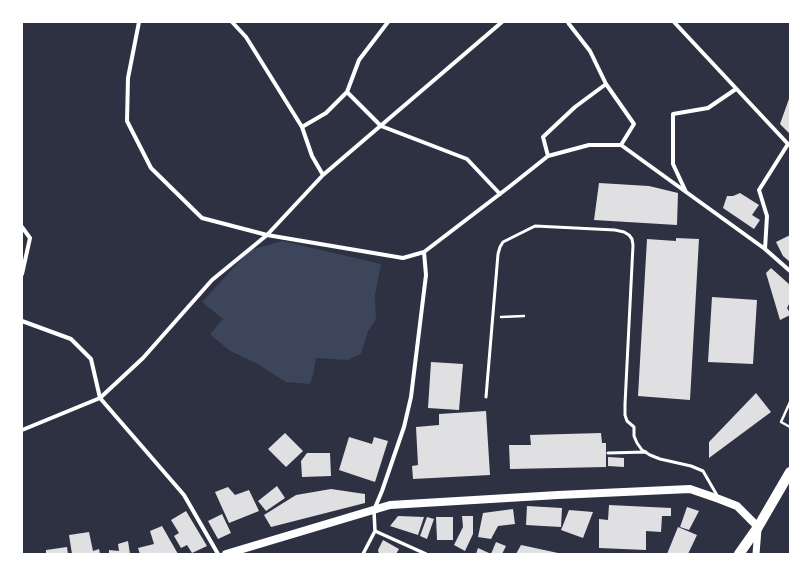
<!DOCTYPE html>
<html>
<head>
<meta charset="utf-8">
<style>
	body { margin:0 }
	#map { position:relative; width:812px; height:576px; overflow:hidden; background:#2d3142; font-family:"Alegreya Sans",sans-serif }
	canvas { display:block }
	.frame { position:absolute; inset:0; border:23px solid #fff; pointer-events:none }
</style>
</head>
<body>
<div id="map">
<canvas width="812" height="576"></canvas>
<div class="frame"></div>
</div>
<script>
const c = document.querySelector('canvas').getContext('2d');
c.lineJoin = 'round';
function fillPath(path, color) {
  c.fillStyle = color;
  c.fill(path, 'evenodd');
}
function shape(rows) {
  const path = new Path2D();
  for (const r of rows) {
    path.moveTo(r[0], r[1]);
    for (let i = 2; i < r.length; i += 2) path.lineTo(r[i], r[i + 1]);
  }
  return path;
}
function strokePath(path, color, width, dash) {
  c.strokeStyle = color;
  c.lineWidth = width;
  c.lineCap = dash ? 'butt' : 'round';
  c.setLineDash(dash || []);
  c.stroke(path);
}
const green = shape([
	[282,241,381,264,375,295,376,320,368,331,361,354,348,360,316,358,313,376,310,384,286,382,254,362,230,351,210,334,223,319,202,302,250,250]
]);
const building = shape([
	[790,96,790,134,780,124],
	[599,183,649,186,678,193,677,225,594,220],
	[740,193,759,205,752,215,760,220,754,229,723,208,727,196,733,196],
	[790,235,790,262,783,256,776,242],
	[676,238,699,239,690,400,638,396,647,239,676,241],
	[771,268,790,285,790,302,787,308,790,313,790,315,780,320,766,273],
	[712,297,757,300,753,364,708,362],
	[431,362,463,364,459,410,428,408],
	[756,393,771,412,709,458,709,442],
	[486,411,490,475,413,479,412,466,418,465,416,427,439,425,439,414],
	[285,433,303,451,286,467,268,449],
	[601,433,602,443,606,443,606,467,510,469,509,445,531,445,530,435],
	[349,437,372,444,374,437,388,441,375,482,339,470],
	[307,453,330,453,331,476,302,477,301,461],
	[608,457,624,458,624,467,608,466],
	[277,486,285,498,266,511,258,501],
	[228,487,235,495,249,490,259,511,229,523,215,492],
	[331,489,365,494,365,503,271,527,264,515,296,495],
	[609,505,671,508,671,516,662,516,661,532,646,531,646,550,599,548,599,519,608,520],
	[527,506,562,508,561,527,526,525],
	[687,507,699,511,689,530,680,527],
	[513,509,515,524,498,526,491,539,478,537,483,513],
	[569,510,593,512,583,538,561,530],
	[186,511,207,546,192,553,187,545,181,548,174,536,179,533,171,520],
	[222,514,231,533,218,539,208,521],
	[398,516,424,517,418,535,390,526],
	[462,516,473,516,473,534,465,551,454,545,463,527],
	[427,517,434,519,427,539,420,536],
	[436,517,453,517,453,540,437,540],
	[162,526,178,554,140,554,138,548,154,544,150,531],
	[678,527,697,535,688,554,667,554],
	[89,532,93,551,99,549,100,554,72,554,69,535],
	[383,540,399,549,396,554,379,554,378,550],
	[128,541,130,554,109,554,109,550,119,551,118,544],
	[496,542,506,546,502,554,476,554,478,548,491,554],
	[521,545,558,553,558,554,516,554],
	[67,547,68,554,46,554,46,550]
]);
const path = shape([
	[501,317,524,316],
	[790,402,781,422,790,427]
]);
const service = shape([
	[486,397,498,254,500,247,503,242,535,226,615,230,624,232,629,235,632,239,633,245,625,404,625,415,627,421,634,427,634,436,637,443,642,450,650,455,660,459,691,466,703,471,718,497],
	[608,453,646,452]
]);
const pedestrian = shape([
	[374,511,375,531,426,554],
	[363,554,375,531]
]);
const minor = shape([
	[139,22,128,78,127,121,151,168,202,218,267,235,403,258,424,252,509,187,548,156,589,145,621,145,765,249,790,271],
	[232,22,246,37,302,127,312,156,323,175],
	[388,22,359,60,347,92,381,126,467,159,500,194],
	[568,22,569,24,590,51,606,84,634,124,621,145],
	[674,22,788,144,790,145],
	[302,127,326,113,347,92],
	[548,156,543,137,575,107,606,84],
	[686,192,673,164,673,114,708,108,736,89],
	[22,227,30,238,22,274],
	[765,249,767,216,759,190,788,144],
	[22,321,71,339,91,359,100,398,184,495,218,554],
	[22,430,27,428,100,398,143,358,212,280,267,235,323,175,502,22],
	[374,510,382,491,404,427,411,397,426,275,424,252]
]);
const tertiary = shape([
	[756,554,758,529]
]);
const secondary = shape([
	[226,554,390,505,558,495,690,489,719,499,737,506,758,527]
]);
const primary = shape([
	[739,554,758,527,790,472]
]);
fillPath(green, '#3c4559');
fillPath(building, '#e0e0e3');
strokePath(path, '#fff', 2.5);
strokePath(service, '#fff', 3);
strokePath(pedestrian, '#fff', 3.5);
strokePath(minor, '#fff', 4);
strokePath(tertiary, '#fff', 7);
strokePath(secondary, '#fff', 8);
strokePath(primary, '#fff', 10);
</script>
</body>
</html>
